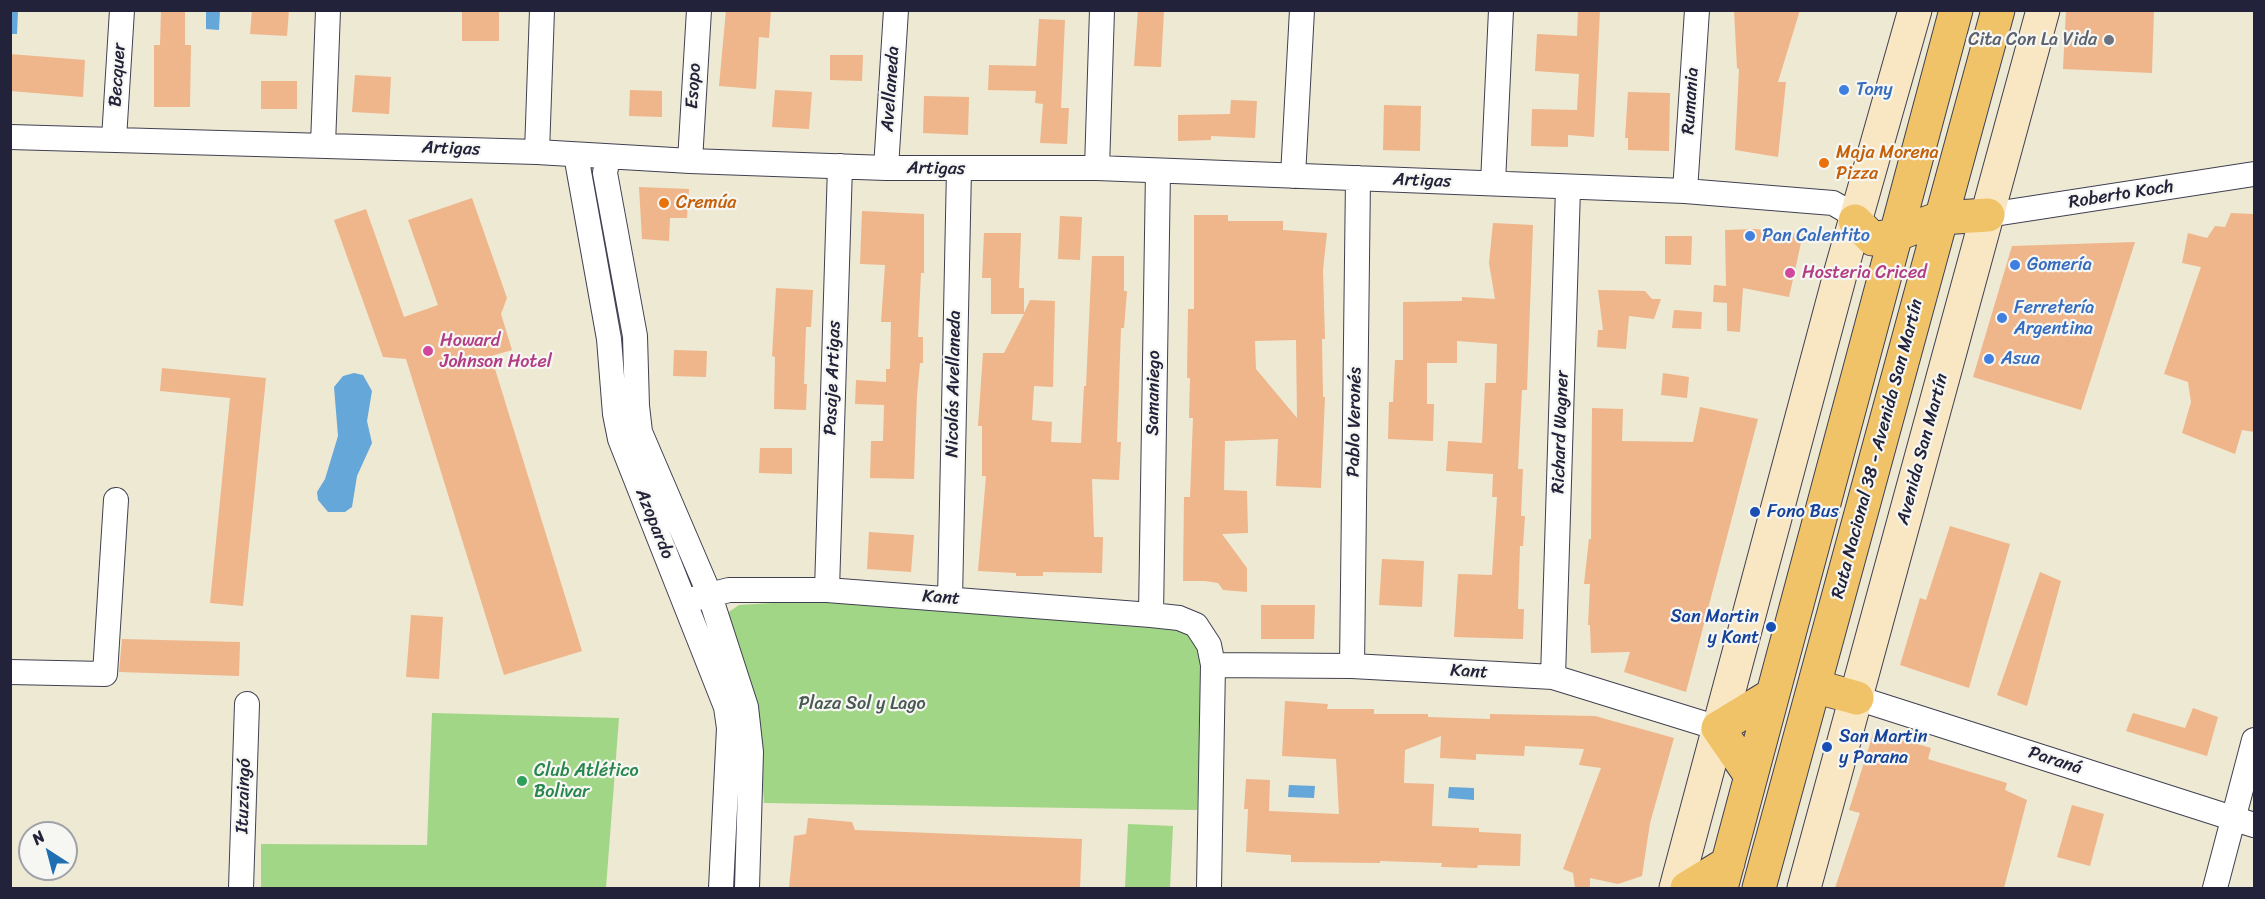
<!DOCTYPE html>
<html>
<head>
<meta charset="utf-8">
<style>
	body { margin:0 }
	#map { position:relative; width:2265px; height:899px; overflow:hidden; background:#eee9d3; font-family:Sriracha,sans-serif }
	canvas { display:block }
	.frame { position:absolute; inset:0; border:12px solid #22223b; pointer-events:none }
	.north { position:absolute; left:18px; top:821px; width:60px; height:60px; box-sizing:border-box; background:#f6f6f2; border:2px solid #a1a1a9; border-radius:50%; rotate:324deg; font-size:16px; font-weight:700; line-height:24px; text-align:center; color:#22223b }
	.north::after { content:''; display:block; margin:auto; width:21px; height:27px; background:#1f6fb2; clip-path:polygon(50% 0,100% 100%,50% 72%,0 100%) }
</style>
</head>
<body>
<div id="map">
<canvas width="2265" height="899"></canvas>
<div class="frame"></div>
<div class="north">N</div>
</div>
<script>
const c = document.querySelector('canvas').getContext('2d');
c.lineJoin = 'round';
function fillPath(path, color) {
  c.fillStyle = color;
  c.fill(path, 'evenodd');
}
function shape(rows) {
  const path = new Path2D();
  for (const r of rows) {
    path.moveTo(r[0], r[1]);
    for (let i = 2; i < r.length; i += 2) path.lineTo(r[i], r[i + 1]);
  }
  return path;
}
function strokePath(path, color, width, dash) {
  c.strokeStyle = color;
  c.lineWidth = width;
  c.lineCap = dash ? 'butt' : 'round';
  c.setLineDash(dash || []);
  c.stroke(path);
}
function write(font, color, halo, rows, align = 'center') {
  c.font = font + ' Sriracha,sans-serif';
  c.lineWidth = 4.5;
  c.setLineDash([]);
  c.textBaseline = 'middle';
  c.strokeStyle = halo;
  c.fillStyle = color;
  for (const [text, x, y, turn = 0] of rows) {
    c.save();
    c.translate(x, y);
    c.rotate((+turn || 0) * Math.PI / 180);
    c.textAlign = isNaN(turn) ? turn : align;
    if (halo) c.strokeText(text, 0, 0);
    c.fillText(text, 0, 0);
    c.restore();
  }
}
const green = shape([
	[821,600,1182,629,1190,634,1205,661,1197,810,764,803,757,715,726,614,739,605],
	[432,713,619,718,606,888,261,888,261,844,427,845],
	[1128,824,1173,826,1170,888,1125,888]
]);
const water = shape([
	[11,10,18,11,17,34,11,34],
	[206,11,220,11,219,30,206,29],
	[354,373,363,375,372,391,367,421,372,443,357,476,352,507,345,512,328,512,318,500,317,492,325,479,338,436,334,387,343,376],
	[1289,785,1315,786,1314,798,1288,797],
	[1449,787,1474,788,1474,800,1448,798]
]);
const building = shape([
	[161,10,185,10,185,45,191,45,190,107,154,107,154,45,160,45],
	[252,10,289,10,287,36,250,34],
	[462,10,499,10,499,41,462,41],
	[726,10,771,10,769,38,759,37,756,89,719,86],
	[1138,10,1164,10,1161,67,1134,66],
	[1578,10,1600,10,1594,137,1568,135,1568,147,1531,146,1532,109,1577,110,1579,74,1535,71,1537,34,1577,36],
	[1734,10,1800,10,1778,82,1786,82,1778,157,1735,150,1739,69,1737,68],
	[2066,10,2154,10,2152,73,2063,69],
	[1039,19,1065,20,1061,108,1069,108,1067,144,1040,143,1043,104,1035,103,1036,91,988,90,989,65,1036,66],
	[10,54,85,60,83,97,10,91],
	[830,55,863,55,862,81,830,80],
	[355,75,391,77,389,114,352,112],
	[261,81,297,81,297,109,261,109],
	[630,90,662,91,662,117,629,116],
	[775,90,812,92,809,129,772,127],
	[1628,92,1670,93,1669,151,1628,150,1628,138,1625,138],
	[924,96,969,97,968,135,923,133],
	[1231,100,1257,101,1255,138,1211,136,1211,140,1178,141,1178,115,1230,114],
	[1384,105,1421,106,1420,151,1383,150],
	[639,187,689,189,687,218,670,218,669,241,642,239],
	[472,198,507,298,501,314,512,350,491,356,582,651,504,675,406,359,383,357,334,220,366,209,404,317,438,305,408,220],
	[862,211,924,214,924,273,921,273,918,337,923,337,923,363,920,363,917,395,914,479,870,478,871,441,883,441,884,405,855,404,856,380,886,382,886,369,890,369,891,322,881,322,885,265,860,264],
	[2231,213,2254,214,2254,432,2242,430,2235,454,2182,433,2191,402,2188,382,2164,374,2201,267,2182,263,2188,233,2207,238,2215,226,2225,227],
	[1194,215,1228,215,1228,221,1283,221,1283,230,1327,233,1323,270,1325,339,1322,339,1323,397,1325,397,1321,488,1276,486,1278,439,1225,441,1224,490,1247,491,1248,533,1222,534,1247,568,1247,592,1223,590,1218,583,1205,581,1183,581,1184,497,1190,497,1193,418,1189,418,1190,378,1187,378,1188,309,1194,309],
	[1296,340,1297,418,1256,369,1255,341],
	[1060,216,1082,217,1080,260,1058,259],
	[1493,223,1533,225,1527,390,1522,390,1518,469,1523,469,1521,516,1525,516,1523,546,1520,546,1518,609,1524,609,1523,639,1454,637,1458,574,1492,575,1497,497,1492,497,1493,474,1446,471,1448,441,1482,443,1485,383,1496,383,1497,344,1457,341,1457,363,1427,363,1427,404,1434,404,1433,441,1388,439,1389,402,1393,402,1395,360,1403,360,1403,302,1462,301,1462,297,1495,299,1489,263],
	[1755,229,1803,234,1789,297,1743,288,1740,332,1727,331,1727,303,1713,302,1714,285,1726,286,1725,230],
	[984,233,1021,233,1019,288,1024,288,1024,313,1030,300,1055,301,1053,387,1034,386,1032,420,1052,422,1051,442,1081,443,1084,386,1086,386,1092,256,1124,256,1124,291,1127,291,1124,328,1121,328,1117,442,1121,442,1119,480,1092,479,1094,537,1103,537,1102,573,1043,572,1043,576,1016,576,1016,573,978,571,986,476,982,476,982,426,978,426,983,353,1004,353,1024,314,991,314,991,278,982,278],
	[1665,236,1692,236,1691,265,1665,264],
	[2135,242,2081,410,1973,377,2012,246],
	[776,288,813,290,811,327,806,327,804,384,807,384,806,410,774,409,775,357,772,356],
	[1598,290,1645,291,1652,299,1661,299,1654,319,1629,316,1626,349,1597,347,1598,330,1603,330],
	[1674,310,1702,312,1701,329,1672,328],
	[674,350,707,351,706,377,673,376],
	[162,368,266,378,243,606,210,603,230,398,160,391],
	[1663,373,1689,377,1687,398,1661,395],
	[1700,407,1758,419,1686,692,1624,672,1630,652,1591,653,1590,625,1588,625,1590,584,1584,584,1589,539,1591,539,1592,408,1623,409,1622,441,1693,442],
	[760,448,792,448,792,474,759,473],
	[1950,526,2010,544,1969,688,1900,665,1920,598,1926,600],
	[869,532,914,535,911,572,867,569],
	[1382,559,1424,561,1422,607,1379,605],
	[2040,572,2061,581,2027,706,1997,695],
	[1261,605,1315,605,1314,639,1261,639],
	[411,615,443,617,439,679,406,677],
	[122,639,240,642,239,676,119,672],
	[1285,701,1328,704,1327,709,1374,709,1374,714,1428,714,1428,717,1490,719,1490,714,1595,716,1674,738,1650,823,1642,876,1618,884,1590,878,1590,888,1575,888,1573,873,1563,869,1601,768,1579,765,1584,749,1525,746,1524,756,1476,754,1476,760,1440,758,1441,736,1405,750,1404,783,1434,784,1432,826,1479,828,1479,832,1521,834,1520,866,1478,865,1477,868,1441,867,1442,863,1380,861,1380,863,1291,862,1291,855,1246,852,1248,809,1244,809,1246,779,1270,780,1269,811,1339,814,1336,759,1282,756],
	[2193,708,2218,717,2207,756,2126,731,2133,713,2185,728],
	[1874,731,1931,748,1928,759,2007,783,2005,790,2027,800,2004,888,1835,888,1860,813,1849,810],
	[2072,805,2104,814,2090,866,2057,857],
	[808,818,852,822,855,830,1082,839,1080,888,789,888,794,836,806,834]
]);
const street = shape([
	[10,137,537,152,690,161,886,168,1097,168,1685,191,1833,203,1845,210,1855,221],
	[114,139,122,10],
	[323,145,328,10],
	[537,152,542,10],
	[576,155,609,339,615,414,620,439,726,707,729,728,721,888],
	[608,157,605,173,635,336,637,406,640,432,709,593,746,707,751,752,747,888],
	[690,161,699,10],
	[886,168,896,10],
	[1097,168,1102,10],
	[1293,176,1302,10],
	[1493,183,1501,10],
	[1685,191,1697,10],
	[1988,215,2254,174],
	[827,590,840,166],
	[950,599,959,169],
	[686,601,729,590,827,590,1151,615,1179,618,1196,625,1209,645,1213,665,1209,888],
	[1151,615,1158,171],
	[1213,665,1352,666,1553,677,1718,728],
	[1352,666,1358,178],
	[10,672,105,674,116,500],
	[1553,677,1568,188],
	[1857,698,2254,825],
	[241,888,247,704],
	[2215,888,2254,740]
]);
const secondary = shape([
	[1676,888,1841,271,1915,10],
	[1804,888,2043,10]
]);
const primary = shape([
	[1855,221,1873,239,1895,235,1940,218,1988,215],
	[1814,686,1857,698],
	[1751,776,1718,728,1772,695],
	[1687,888,1728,863],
	[1721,888,1956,10],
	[1759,888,1998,10]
]);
const markers = [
	[2109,40,6,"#6b7280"],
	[1844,90,6,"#3f7fe0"],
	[1824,163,6,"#e8710a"],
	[664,203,6,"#e8710a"],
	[1750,236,6,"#3f7fe0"],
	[2015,265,6,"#3f7fe0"],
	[1790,273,6,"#d1479c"],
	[2002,318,6,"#3f7fe0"],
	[428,351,6,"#d1479c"],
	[1989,359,6,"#3f7fe0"],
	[1755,512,6,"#1a4fb4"],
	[1771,627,6,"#1a4fb4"],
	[1827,747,6,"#1a4fb4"],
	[522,781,6,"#2e9e5b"]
];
const worshipNames = [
	["Cita Con La Vida",2097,40]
];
const streetNames = [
	["Becquer",118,75,-86],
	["Esopo",694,86,-86],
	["Avellaneda",891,89,-86],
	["Rumania",1691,101,-86],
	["Artigas",451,149,2],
	["Artigas",936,169,1],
	["Artigas",1422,181,2],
	["Roberto Koch",2121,195,-9],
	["Pasaje Artigas",833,378,-88],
	["Nicolás Avellaneda",954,384,-89],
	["Samaniego",1154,393,-89],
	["Pablo Veronés",1355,422,-89],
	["Richard Wagner",1561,432,-88],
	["Ruta Nacional 38 - Avenida San Martín",1878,449,-75],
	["Avenida San Martín",1923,449,-75],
	["Azopardo",654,524,68],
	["Kant",941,598,4],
	["Kant",1469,672,3],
	["Paraná",2055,761,18],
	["Ituzaingó",244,796,-88]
];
const shopNames = [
	["Tony",1856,90],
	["Pan Calentito",1762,236],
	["Gomería",2027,265],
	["Ferretería",2014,308],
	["Argentina",2014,329],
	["Asua",2001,359]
];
const foodNames = [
	["Maja Morena",1836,153],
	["Pizza",1836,174],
	["Cremúa",676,203]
];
const hotelNames = [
	["Hosteria Criced",1802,273],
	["Howard",440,341],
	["Johnson Hotel",440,362]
];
const transitNames = [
	["Fono Bus",1767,512],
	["San Martin",1759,617,"right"],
	["y Kant",1759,638,"right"],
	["San Martin",1839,737],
	["y Parana",1839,758]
];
const parkNames = [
	["Plaza Sol y Lago",862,704]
];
const leisureNames = [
	["Club Atlético",534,771],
	["Bolivar",534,792]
];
fillPath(green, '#a1d686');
fillPath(water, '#65a7d9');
fillPath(building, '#efb58b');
strokePath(street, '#414052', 26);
strokePath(secondary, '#414052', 35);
strokePath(primary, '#414052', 35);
strokePath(street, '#fff', 24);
strokePath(secondary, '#f9e7c3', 33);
strokePath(primary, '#f1c369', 33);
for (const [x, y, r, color] of markers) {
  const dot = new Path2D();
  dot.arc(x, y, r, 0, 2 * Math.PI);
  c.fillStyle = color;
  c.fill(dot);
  strokePath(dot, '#f6f6f2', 2);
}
write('18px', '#5b616d', '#f6f6f2', worshipNames, 'right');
write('18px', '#22223b', '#f6f6f2', streetNames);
write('18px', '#366cbe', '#f6f6f2', shopNames, 'left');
write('18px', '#c56008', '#f6f6f2', foodNames, 'left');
write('18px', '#b23c85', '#f6f6f2', hotelNames, 'left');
write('18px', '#164399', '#f6f6f2', transitNames, 'left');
write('18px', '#485852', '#f6f6f2', parkNames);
write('18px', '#27864d', '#f6f6f2', leisureNames, 'left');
</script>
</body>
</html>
